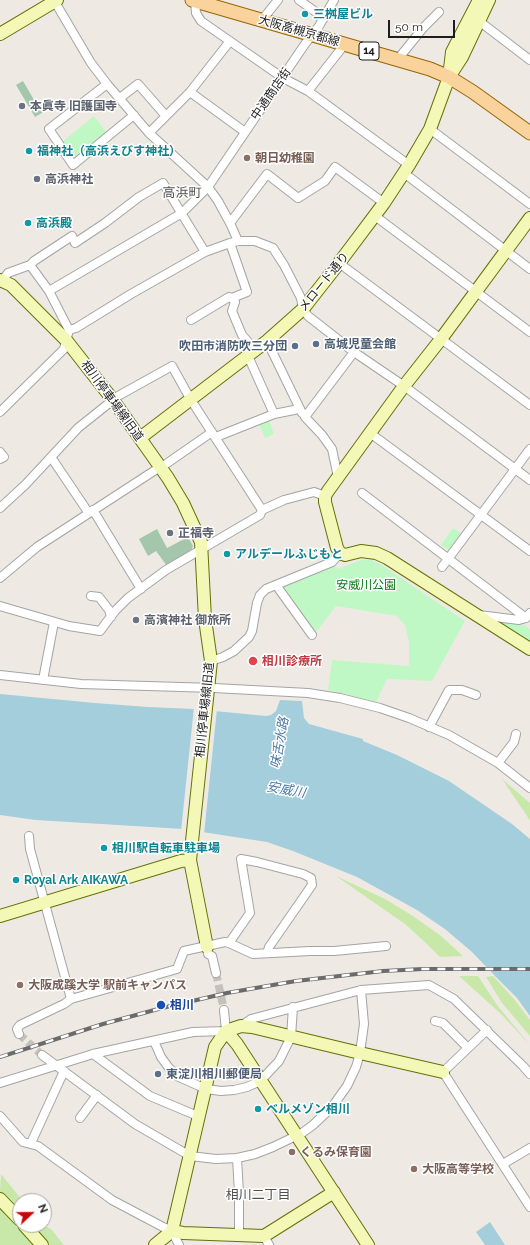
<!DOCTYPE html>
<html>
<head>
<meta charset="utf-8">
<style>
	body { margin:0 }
	#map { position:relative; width:530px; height:1245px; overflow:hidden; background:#eeeae3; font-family:Raleway,sans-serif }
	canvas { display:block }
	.north { position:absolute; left:12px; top:1193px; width:40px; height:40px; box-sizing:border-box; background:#fff; border:1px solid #a5a5a5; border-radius:50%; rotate:68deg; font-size:11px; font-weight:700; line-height:16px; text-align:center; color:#1d1d1d }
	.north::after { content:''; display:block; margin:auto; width:14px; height:18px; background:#c60804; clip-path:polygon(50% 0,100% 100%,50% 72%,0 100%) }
	.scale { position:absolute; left:388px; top:20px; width:67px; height:18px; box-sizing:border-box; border:2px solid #1d1d1d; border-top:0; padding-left:5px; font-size:12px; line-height:14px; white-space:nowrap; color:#1d1d1d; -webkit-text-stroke:3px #fff; paint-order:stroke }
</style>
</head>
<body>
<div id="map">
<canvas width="530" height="1245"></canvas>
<div class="north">N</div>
<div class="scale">50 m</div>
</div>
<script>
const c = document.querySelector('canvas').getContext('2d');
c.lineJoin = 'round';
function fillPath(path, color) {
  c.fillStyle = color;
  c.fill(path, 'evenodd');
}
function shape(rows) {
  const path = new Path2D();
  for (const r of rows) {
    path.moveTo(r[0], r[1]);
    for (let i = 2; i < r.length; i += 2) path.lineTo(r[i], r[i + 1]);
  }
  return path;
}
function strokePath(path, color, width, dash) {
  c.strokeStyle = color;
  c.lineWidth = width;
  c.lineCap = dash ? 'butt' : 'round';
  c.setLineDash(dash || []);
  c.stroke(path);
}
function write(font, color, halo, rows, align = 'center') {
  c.font = font + ' Raleway,"Noto Sans JP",sans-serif';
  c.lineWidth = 3;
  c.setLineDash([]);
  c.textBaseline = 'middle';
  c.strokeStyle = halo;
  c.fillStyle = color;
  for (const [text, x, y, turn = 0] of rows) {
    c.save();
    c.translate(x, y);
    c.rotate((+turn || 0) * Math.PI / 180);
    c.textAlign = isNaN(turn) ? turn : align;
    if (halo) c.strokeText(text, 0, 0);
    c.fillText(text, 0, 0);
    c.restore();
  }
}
const grass = shape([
	[502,779,530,803,530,821,529,819],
	[336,876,385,899,413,916,441,936,463,956,440,957,428,945,405,924],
	[459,976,478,976,497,1005,530,1045,500,1013],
	[493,976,514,999,530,1020,530,1036,502,1003,486,977],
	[1,1174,23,1201,20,1201,20,1213,0,1192],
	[0,1205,8,1214,35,1245,0,1245],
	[31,1225,44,1225,51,1229,64,1245,49,1245]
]);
const cemetery = shape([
	[23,81,37,105,42,103,47,110,35,117,16,85],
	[157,529,167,548,188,537,193,546,191,551,167,566,156,551,148,556,139,539]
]);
const park = shape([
	[94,116,108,134,74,160,61,143],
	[269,420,274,434,265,438,259,424],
	[453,528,461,533,449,550,441,545],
	[361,560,371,560,380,564,465,621,432,681,387,679,376,702,328,690,332,660,409,666,409,643,405,625,397,616,336,606,317,631,313,630,283,590,283,586,334,564,338,569],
	[500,621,524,625,530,629,530,641,500,622]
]);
const water = shape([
	[0,694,95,703,148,707,194,709,266,716,271,715,276,711,280,700,302,701,304,718,309,724,363,739,363,741,397,755,449,781,512,824,530,839,530,1016,517,998,496,977,472,952,445,929,417,910,357,877,293,851,267,842,183,829,36,820,0,815],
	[490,1222,505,1245,485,1245,476,1232]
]);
const pier = shape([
	[194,707,217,709,204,834,181,831]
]);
const streetTunnel = shape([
	[216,973,224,1010],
	[19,1034,42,1055]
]);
const street = shape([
	[299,0,324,18],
	[195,1,196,13,201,21,283,78,308,91,409,165],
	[55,2,91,63,107,84,149,133,208,187,218,201,230,223,238,241],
	[262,20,278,0],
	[479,21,530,60],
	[398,59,423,28,439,12],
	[107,84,49,129,73,165,134,115],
	[308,91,345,44],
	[190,92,245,132],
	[120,98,138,84,166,116],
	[430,129,530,204],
	[149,133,190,92,230,41],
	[404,173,530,269],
	[375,216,530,332],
	[230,223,267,174,298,198,325,181,335,167,384,203],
	[230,243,247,292,232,298],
	[339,263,530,405],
	[3,280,8,273,30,265,34,261,72,236,75,243,105,223,139,197,163,183,205,252],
	[49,291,182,213,208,187,305,44,319,26,334,0],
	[191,320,229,297,232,298,235,302,232,311,242,335,250,344],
	[69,330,76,328,131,294,205,252,230,243,238,241,255,241,273,248,284,265,301,298,303,309,308,316,354,352,404,386,530,480],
	[267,341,302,413],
	[248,356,274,414],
	[0,412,64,349,69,330,49,291,30,265],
	[370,433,530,551],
	[216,437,274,414,299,409],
	[0,452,4,457,0,459],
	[51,457,88,512],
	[338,477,332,449,322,435,305,417,354,352],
	[362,493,526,618],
	[0,508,26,484,78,428,118,396,172,366,191,400,262,510],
	[93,510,141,589],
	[442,567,530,449],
	[0,578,37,547,160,467,166,464,212,432],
	[276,585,312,635],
	[91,596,99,597,109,610,111,617],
	[0,606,69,626,100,631,115,611,128,598,166,570,260,515,262,510,284,500,314,492,325,496],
	[479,615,519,620,526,618,530,613],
	[211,661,223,657,234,651,249,637,252,631,257,603,260,595,266,589,332,562,340,553],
	[0,675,81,684,214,688,308,693,340,698,380,708,409,718,449,735,498,763,530,788],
	[43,680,54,622],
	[429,727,449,690,462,690,476,695],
	[498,763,514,742,516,734],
	[29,836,30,849,71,999],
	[229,943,250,913,241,859,257,862,303,874,311,878,312,885,269,947,267,953],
	[207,947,208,954,212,956,216,973],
	[435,1021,443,1023,468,1048],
	[241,1026,251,1019,361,990,429,985,454,999,523,1066,530,1074],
	[487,1030,443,1072,530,1207],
	[19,1034,17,1029,20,1025,64,1004,71,999,177,969,184,951,225,942,229,943,253,954,310,951,334,951,386,946],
	[154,1041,161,1057,169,1068,179,1077,206,1089,221,1091,234,1090,247,1087,256,1083,265,1076,279,1061,291,1037,293,1007],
	[93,1054,150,1096,200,1117],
	[42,1055,135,1124,190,1156,216,1159,237,1158,255,1154,273,1147,302,1133,313,1125,332,1107,347,1086,356,1067,360,1053,364,1024,361,990],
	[0,1083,93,1054,193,1032,226,1031,224,1010],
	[0,1116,23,1142,38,1146,112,1200,163,1227,172,1231,179,1245],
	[80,1118,97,1095],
	[31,1143,64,1071],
	[237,1158,239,1193,239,1235],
	[503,1164,530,1148],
	[264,1236,269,1245]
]);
const secondary = shape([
	[0,34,57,0],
	[451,74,462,57,489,0],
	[530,218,441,339,404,386,328,491,325,496,325,502,337,548,340,553,345,555,361,551,376,553,387,558,530,649],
	[0,280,11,285,66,340,113,400,168,478,183,503,201,542,205,619,211,661,190,860,207,947],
	[140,438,267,341,303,309,339,263,384,203,409,165,430,129,449,77,452,52,479,0],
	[0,916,181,861,190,860],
	[226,1031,237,1044,368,1245],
	[0,1199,20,1220],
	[24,1225,42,1245],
	[172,1231,183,1233,264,1236,334,1192],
	[155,1245,172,1231,215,1047,226,1031,241,1026,252,1027,360,1053,443,1072]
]);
const primary = shape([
	[192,0,430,69,449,77,473,92,530,133]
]);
const rail = shape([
	[0,1057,103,1024,162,1008,227,993,296,981,383,971,423,969,530,969]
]);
const markers = [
	[305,14,4,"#0f9aa8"],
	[22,106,4,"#6b7280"],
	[29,151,4,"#0f9aa8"],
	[247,158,4,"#8d6e63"],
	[37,179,4,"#6b7280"],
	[28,223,4,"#0f9aa8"],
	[316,344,4,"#5c6f8a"],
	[295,346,4,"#5c6f8a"],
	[170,533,4,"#6b7280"],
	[227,554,4,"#0f9aa8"],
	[136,620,4,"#6b7280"],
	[253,661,5,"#e0444e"],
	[104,848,4,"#0f9aa8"],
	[16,880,4,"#0f9aa8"],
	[20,985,4,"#8d6e63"],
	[161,1005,5,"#1a4fb4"],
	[158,1074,4,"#5c6f8a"],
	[258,1109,4,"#0f9aa8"],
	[292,1152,4,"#8d6e63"],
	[414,1169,4,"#8d6e63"]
];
const shields = [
	[369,51,20]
];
const shieldNames = [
	["14",369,51]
];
const cultureNames = [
	["三桝屋ビル",313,14],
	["福神社（高浜えびす神社）",37,151],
	["高浜殿",36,223],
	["アルデールふじもと",235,554],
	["相川駅自転車駐車場",112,848],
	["Royal Ark AIKAWA",24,880],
	["ベルメゾン相川",266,1109]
];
const streetNames = [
	["大阪高槻京都線",299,31,16],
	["中通商店街",271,94,-55],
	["メロード通り",324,282,-51],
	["相川停車場線旧道",112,401,54],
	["相川停車場線旧道",205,710,-84]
];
const worshipNames = [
	["本眞寺 旧護国寺",30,106],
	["高浜神社",45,179],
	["正福寺",178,533],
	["高濱神社 御旅所",144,620]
];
const educationNames = [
	["朝日幼稚園",255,158],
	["大阪成蹊大学 駅前キャンパス",28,985],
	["くるみ保育園",300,1152],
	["大阪高等学校",422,1169]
];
const serviceNames = [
	["高城児童会館",324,344],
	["吹田市消防吹三分団",287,346,"right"],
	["東淀川相川郵便局",166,1074]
];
const parkNames = [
	["安威川公園",366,585]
];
const healthNames = [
	["相川診療所",262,661]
];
const transitNames = [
	["相川",170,1005]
];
const neighbourhoodNames = [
	["高浜町",182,193],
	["相川二丁目",258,1195]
];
const waterNames = [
	["味舌水路",280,743,-80],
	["安威川",286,790,10]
];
fillPath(grass, '#c7e8a9');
fillPath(cemetery, '#a4c6aa');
fillPath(park, '#c0f8c5');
fillPath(water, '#a4cedb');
fillPath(pier, '#eeeae3');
strokePath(streetTunnel, '#c4c1bb', 8, [8, 4]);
strokePath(street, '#a4a4a4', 10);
strokePath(secondary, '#647107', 14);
strokePath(primary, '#936603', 15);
strokePath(street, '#fff', 8);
strokePath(secondary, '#f3f8b7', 12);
strokePath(primary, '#fad39c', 13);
strokePath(rail, '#6b6b6b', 4);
strokePath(rail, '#fff', 2.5, [8]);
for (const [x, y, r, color] of markers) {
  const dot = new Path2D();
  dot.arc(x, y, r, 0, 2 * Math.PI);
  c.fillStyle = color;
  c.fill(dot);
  strokePath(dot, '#fff', 1.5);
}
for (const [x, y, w] of shields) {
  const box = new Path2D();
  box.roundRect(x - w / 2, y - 9, w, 18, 3);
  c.fillStyle = '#fff';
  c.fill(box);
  strokePath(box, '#1d1d1d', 1);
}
write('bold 11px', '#1d1d1d', null, shieldNames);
write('bold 12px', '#0d838f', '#fff', cultureNames, 'left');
write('12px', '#1d1d1d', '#fff', streetNames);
write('bold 12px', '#5b616d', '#fff', worshipNames, 'left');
write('bold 12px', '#785e54', '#fff', educationNames, 'left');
write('bold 12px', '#4e5e75', '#fff', serviceNames, 'left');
write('12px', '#0d7818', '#fff', parkNames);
write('bold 12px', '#be3a42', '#fff', healthNames, 'left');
write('bold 12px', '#164399', '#fff', transitNames, 'left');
write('13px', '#505050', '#fff', neighbourhoodNames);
write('italic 13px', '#4c79aa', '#fff', waterNames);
</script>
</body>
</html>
